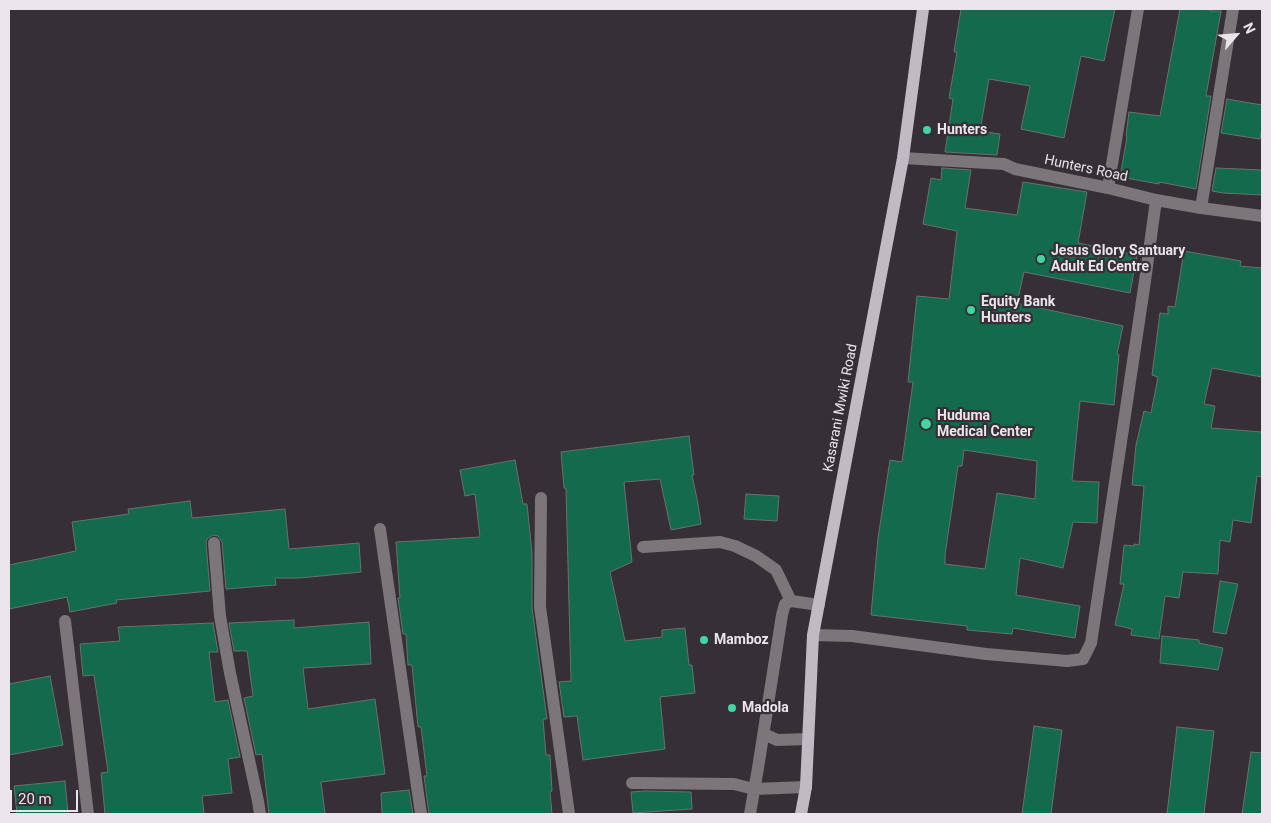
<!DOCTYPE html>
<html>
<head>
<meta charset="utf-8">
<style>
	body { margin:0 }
	#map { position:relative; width:1271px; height:823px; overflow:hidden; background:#362f36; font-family:Roboto,sans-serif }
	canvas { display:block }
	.frame { position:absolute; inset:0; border:10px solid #eae5ea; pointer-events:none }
	.north { position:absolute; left:1211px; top:10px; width:50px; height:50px; -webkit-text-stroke:4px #362f36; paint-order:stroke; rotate:63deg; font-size:14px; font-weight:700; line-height:20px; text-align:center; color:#eae5ea }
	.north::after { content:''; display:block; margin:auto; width:18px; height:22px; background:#eae5ea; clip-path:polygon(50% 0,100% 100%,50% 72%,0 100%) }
	.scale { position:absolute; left:10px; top:790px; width:68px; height:22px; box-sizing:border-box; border:2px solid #eae5ea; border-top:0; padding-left:6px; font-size:15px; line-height:18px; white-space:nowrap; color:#eae5ea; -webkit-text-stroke:4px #362f36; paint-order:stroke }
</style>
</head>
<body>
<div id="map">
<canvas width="1271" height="823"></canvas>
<div class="frame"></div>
<div class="north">N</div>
<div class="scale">20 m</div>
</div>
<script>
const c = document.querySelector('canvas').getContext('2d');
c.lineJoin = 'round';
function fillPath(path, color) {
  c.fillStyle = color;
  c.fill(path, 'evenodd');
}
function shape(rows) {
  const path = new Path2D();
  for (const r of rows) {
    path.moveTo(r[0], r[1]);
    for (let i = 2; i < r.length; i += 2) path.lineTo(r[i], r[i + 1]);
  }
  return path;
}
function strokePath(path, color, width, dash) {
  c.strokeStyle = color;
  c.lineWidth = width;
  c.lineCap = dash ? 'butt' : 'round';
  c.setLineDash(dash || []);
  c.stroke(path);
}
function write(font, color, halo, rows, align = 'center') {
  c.font = font + ' Roboto,sans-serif';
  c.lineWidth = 4.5;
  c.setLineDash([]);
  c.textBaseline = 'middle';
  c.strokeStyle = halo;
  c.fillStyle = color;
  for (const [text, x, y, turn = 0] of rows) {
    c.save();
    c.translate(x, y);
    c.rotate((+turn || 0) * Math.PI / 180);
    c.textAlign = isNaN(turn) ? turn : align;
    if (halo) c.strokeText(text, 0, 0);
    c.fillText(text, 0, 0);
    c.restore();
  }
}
const building = shape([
	[961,9,1115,9,1104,61,1081,56,1064,138,1021,129,1030,86,989,79,980,131,1000,134,997,155,945,152,953,99,949,98,957,52,954,52,961,9],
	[1180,9,1211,9,1210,11,1221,11,1206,96,1211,96,1196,189,1159,182,1159,184,1120,177,1127,137,1126,136,1129,112,1160,116,1180,9],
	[1227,99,1262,105,1262,128,1260,139,1221,133,1227,99],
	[942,168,971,170,965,208,1017,215,1023,182,1087,192,1078,243,1137,255,1130,293,1024,272,1017,303,1123,326,1117,354,1119,355,1114,405,1080,401,1072,481,1099,482,1097,523,1073,522,1063,568,1020,558,1016,595,1080,606,1075,638,1013,628,1012,634,967,630,967,626,871,615,878,538,890,460,902,462,913,382,908,382,917,296,949,299,957,231,923,224,931,178,941,180,942,168],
	[964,450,1037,461,1035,499,997,493,985,569,945,564,945,555,958,466,962,466,964,450],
	[1216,168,1262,170,1262,195,1223,193,1212,191,1216,168],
	[1184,251,1241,261,1240,266,1262,268,1262,377,1212,368,1204,404,1215,406,1211,428,1262,432,1262,477,1257,476,1251,523,1233,520,1230,542,1220,540,1218,574,1183,572,1179,598,1165,596,1159,639,1131,635,1132,629,1115,625,1124,584,1120,584,1124,545,1134,546,1134,544,1139,545,1144,486,1132,485,1136,445,1144,411,1151,413,1158,377,1152,375,1160,313,1168,314,1168,306,1175,307,1184,251],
	[689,436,694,475,692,475,698,504,701,524,671,530,660,479,624,482,632,562,610,572,625,641,662,637,662,630,685,628,689,665,692,665,695,693,660,697,665,749,583,760,577,716,564,717,559,682,571,681,566,488,564,488,561,452,689,436],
	[515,460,523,504,527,504,532,553,532,608,547,719,543,719,546,755,550,755,552,791,550,792,552,814,429,814,424,776,427,776,421,727,418,727,412,665,408,665,406,634,403,634,398,598,400,598,396,542,480,537,475,494,465,496,460,470,515,460],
	[746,494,779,496,777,521,744,519,746,494],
	[190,501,192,518,285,509,289,549,359,543,361,572,300,578,275,578,276,585,226,589,222,542,218,536,213,535,207,539,206,543,210,591,116,600,117,603,70,612,67,597,9,609,9,565,76,551,72,522,129,514,128,509,190,501],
	[1220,581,1238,584,1226,634,1213,632,1220,581],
	[294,620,294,628,369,622,371,664,303,668,308,709,375,699,385,774,321,782,325,814,269,814,262,754,256,755,244,698,253,696,247,651,234,651,229,623,294,620],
	[213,623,218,652,209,652,215,702,228,700,240,757,228,759,232,793,202,796,204,814,105,814,101,773,108,772,94,675,83,676,80,644,120,641,118,627,213,623],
	[1162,636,1199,640,1199,643,1223,648,1218,670,1206,668,1160,663,1162,636],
	[50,676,63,745,9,755,9,684,50,676],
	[1034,726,1062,730,1051,814,1022,814,1034,726],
	[1177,727,1214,731,1204,814,1167,814,1177,727],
	[1251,752,1262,753,1262,814,1242,814,1251,752],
	[65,781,68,814,17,814,14,786,65,781],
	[409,790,413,814,382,814,381,793,409,790],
	[645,791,691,792,692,809,633,813,631,792,645,791]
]);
const minor = shape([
	[903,158,1004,164,1015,169,1108,188,1156,200,1201,208,1262,216],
	[1108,188,1138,9],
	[1201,208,1233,9],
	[541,498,540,607,569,814],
	[380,529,421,814],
	[214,543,220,616,230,673,258,801,260,814],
	[643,547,720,542,735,546,756,556,776,570,791,601],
	[65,621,88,814],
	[813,635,852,636,986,654,1067,661,1083,659,1091,643,1145,281,1156,200],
	[764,734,777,740,808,739],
	[632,783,734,784,754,789,806,787],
	[750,814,758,768,782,615,785,604,791,601,819,605]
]);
const major = shape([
	[801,814,806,787,813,635,903,158,923,9]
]);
const markers = [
	[927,130,5,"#42d4a1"],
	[1041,259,5,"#42d4a1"],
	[971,310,5,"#42d4a1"],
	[926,424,6,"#42d4a1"],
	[704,640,5,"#42d4a1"],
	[732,708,5,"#42d4a1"]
];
const poiNames = [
	["Hunters",937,130],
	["Jesus Glory Santuary",1051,251],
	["Adult Ed Centre",1051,267],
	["Equity Bank",981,302],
	["Hunters",981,318],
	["Huduma",937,416],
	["Medical Center",937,432],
	["Mamboz",714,640],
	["Madola",742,708]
];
const streetNames = [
	["Hunters Road",1086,169,12],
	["Kasarani Mwiki Road",841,408,-79]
];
fillPath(building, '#136a4d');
strokePath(building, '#67726d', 1);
strokePath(minor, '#7a767a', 12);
strokePath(major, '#c2bac2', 12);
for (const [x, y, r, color] of markers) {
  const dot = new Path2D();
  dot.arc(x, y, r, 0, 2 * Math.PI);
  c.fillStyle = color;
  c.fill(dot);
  strokePath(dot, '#362f36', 2);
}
write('bold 14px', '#eae5ea', '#362f36', poiNames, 'left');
write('14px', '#eae5ea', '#362f36', streetNames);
</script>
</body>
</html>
